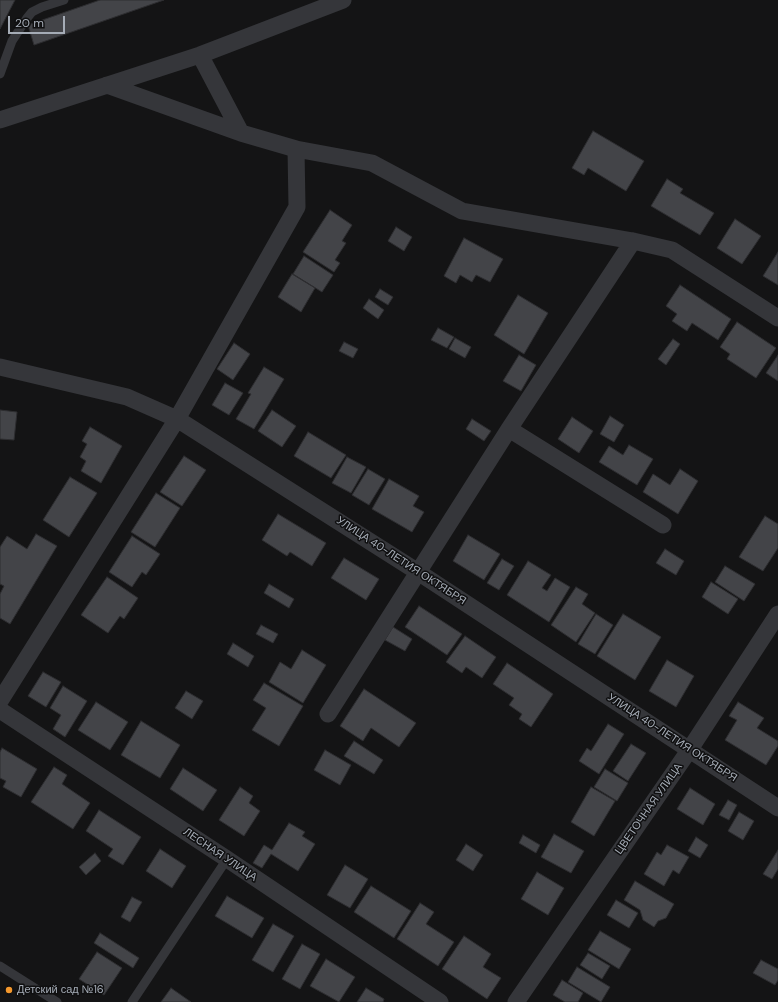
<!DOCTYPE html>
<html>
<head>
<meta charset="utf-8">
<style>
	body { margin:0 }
	#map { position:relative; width:778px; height:1002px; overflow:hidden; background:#141415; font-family:"DM Sans",sans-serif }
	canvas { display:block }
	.scale { position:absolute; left:8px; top:16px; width:57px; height:18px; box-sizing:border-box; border:2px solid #a5acb6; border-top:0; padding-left:5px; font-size:12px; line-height:14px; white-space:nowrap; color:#a5acb6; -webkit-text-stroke:3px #0f0f10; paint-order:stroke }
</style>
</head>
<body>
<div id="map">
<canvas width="778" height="1002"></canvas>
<div class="scale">20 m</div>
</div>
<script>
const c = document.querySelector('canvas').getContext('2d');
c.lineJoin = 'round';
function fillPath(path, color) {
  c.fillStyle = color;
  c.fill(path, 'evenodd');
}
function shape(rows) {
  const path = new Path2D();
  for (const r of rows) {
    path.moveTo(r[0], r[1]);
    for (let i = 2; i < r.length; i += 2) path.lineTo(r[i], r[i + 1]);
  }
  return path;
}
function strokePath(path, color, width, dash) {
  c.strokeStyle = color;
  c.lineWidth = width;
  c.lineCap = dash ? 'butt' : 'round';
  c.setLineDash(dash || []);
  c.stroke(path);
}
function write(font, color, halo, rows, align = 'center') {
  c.font = font + ' "DM Sans",sans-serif';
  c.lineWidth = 3;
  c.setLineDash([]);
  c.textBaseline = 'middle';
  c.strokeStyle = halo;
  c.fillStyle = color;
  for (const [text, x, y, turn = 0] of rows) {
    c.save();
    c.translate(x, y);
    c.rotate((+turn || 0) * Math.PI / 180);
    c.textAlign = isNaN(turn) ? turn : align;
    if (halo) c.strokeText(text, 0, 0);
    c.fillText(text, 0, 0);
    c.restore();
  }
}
const building = shape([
	[0,0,15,0,0,29,0,0],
	[100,0,164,0,34,45,28,25,100,0],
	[593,131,644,161,626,191,588,168,584,175,572,168,593,131],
	[667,179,683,189,680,193,714,213,700,235,651,206,667,179],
	[330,210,352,225,342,241,346,243,335,260,340,263,334,272,303,252,330,210],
	[735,219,761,236,742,264,717,248,735,219],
	[396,227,412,237,404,251,388,241,396,227],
	[464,238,503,259,490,282,476,275,472,282,460,275,456,283,444,276,464,238],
	[778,252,778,285,763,276,778,252],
	[304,256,333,275,322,292,293,274,304,256],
	[292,274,315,288,301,312,278,297,292,274],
	[680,285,731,319,718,340,692,323,687,331,672,321,677,314,666,306,680,285],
	[380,289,393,297,388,305,375,297,380,289],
	[518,295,548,313,524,354,494,335,518,295],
	[369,299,384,310,378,319,363,308,369,299],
	[737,322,776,348,756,378,727,359,730,354,720,347,737,322],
	[438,328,454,337,447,348,431,340,438,328],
	[455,338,471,347,465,358,449,349,455,338],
	[673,339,680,344,666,365,658,359,673,339],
	[344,342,358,349,353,358,339,351,344,342],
	[234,343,250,354,233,380,217,369,234,343],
	[519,355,536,365,521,391,503,381,519,355],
	[778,355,778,381,766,373,778,355],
	[264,367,284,379,254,429,236,419,251,394,248,393,264,367],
	[225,383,243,393,229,415,212,405,225,383],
	[0,410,17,412,14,440,0,439,0,410],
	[272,410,296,426,282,447,258,431,272,410],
	[610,416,624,425,614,442,600,434,610,416],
	[572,417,593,431,579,453,558,439,572,417],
	[472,419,491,431,484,441,466,429,472,419],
	[90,427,122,446,101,483,81,471,86,461,80,457,87,444,82,441,90,427],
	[308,432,346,455,331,478,294,456,308,432],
	[629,445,653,459,637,485,599,462,609,446,623,455,629,445],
	[184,456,206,470,182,506,160,492,184,456],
	[347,457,366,467,351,493,332,483,347,457],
	[368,469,385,479,369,505,352,495,368,469],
	[680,469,698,481,678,514,643,492,653,474,670,485,680,469],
	[70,477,97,493,69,537,43,520,70,477],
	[389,479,419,496,413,506,424,512,412,532,372,509,389,479],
	[156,493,180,508,155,547,131,532,156,493],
	[278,514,326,543,312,566,290,552,287,556,262,540,278,514],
	[765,516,778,524,778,548,763,571,739,557,765,516],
	[36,534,57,546,10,624,0,618,0,594,4,586,0,584,0,547,7,536,27,549,36,534],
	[468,535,500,554,484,580,453,561,468,535],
	[132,536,160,554,146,575,142,572,132,587,109,572,132,536],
	[665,549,684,561,676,575,656,563,665,549],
	[344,558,379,579,366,600,331,578,344,558],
	[502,559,514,566,499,590,487,583,502,559],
	[528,561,551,575,542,588,547,591,555,578,570,587,549,622,507,595,528,561],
	[725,566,755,584,744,601,715,582,725,566],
	[107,577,138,598,124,619,120,616,108,633,81,615,107,577],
	[711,582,738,599,728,614,702,597,711,582],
	[269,584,294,599,289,608,264,593,269,584],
	[576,587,588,594,582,604,595,613,576,642,551,625,576,587],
	[419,606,462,634,447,655,405,627,419,606],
	[596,614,613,625,595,654,578,644,596,614],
	[623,614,661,637,635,680,597,656,623,614],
	[261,625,278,634,273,643,256,634,261,625],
	[393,627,412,639,405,651,385,640,393,627],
	[465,636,496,657,482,678,466,667,462,673,446,662,465,636],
	[233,643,254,656,248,667,227,654,233,643],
	[302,650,326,665,303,703,269,682,280,662,291,669,302,650],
	[667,660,694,676,676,707,649,691,667,660],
	[507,663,553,694,531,727,519,719,522,714,509,705,514,698,493,684,507,663],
	[43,672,61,682,46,707,28,696,43,672],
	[264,683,303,706,279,746,252,730,266,708,253,700,264,683],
	[63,686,87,701,65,737,53,729,61,715,50,708,63,686],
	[364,689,416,723,399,747,371,728,363,741,340,726,364,689],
	[186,691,203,701,192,719,175,708,186,691],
	[96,702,128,722,110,750,78,730,96,702],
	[738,702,764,718,757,728,778,741,778,746,766,765,725,740,737,720,729,716,738,702],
	[141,721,180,745,160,778,121,755,141,721],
	[608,724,624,734,599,774,579,761,587,748,591,751,608,724],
	[354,741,383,760,374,774,344,756,354,741],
	[631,744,646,753,628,781,613,771,631,744],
	[2,748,37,769,21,797,3,787,6,781,0,778,0,752,2,748],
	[325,750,351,765,340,785,314,770,325,750],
	[54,767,67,775,62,784,90,803,73,829,31,802,54,767],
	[183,768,217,790,203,811,170,789,183,768],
	[605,769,628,783,617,801,594,787,605,769],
	[240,787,253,796,249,803,260,811,244,836,219,820,240,787],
	[591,787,615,801,594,836,571,822,591,787],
	[690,788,715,804,703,825,677,809,690,788],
	[728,800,737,805,729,820,719,815,728,800],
	[99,810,141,837,123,865,108,856,113,849,86,831,99,810],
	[739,812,754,821,743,840,728,831,739,812],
	[289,823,305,832,302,836,315,844,298,871,271,854,262,868,253,863,264,845,272,850,289,823],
	[554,834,584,851,571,873,541,857,554,834],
	[523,835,540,845,536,853,519,843,523,835],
	[696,837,708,845,700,858,688,851,696,837],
	[466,844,483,855,473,871,456,860,466,844],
	[667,845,689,857,679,874,673,870,664,886,644,874,657,852,661,855,667,845],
	[160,849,186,866,172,888,146,871,160,849],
	[778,850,778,869,772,879,763,874,778,850],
	[95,853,101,861,86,875,79,867,95,853],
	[345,865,368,879,350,908,327,895,345,865],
	[537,872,564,888,548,915,521,899,537,872],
	[635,881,674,904,666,918,658,921,654,927,643,920,640,910,624,900,635,881],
	[371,886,411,911,394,938,354,912,371,886],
	[227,896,264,918,252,938,215,916,227,896],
	[132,897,142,902,130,922,121,917,132,897],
	[616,900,638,913,629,928,607,915,616,900],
	[420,903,434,912,426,924,454,942,438,966,397,939,420,903],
	[273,924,294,936,273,972,252,960,273,924],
	[600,931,631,949,619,969,588,950,600,931],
	[100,933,139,958,133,968,94,943,100,933],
	[464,936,491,954,483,967,501,978,487,999,442,969,464,936],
	[302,944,320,954,300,989,282,979,302,944],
	[97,952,122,968,104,995,79,979,97,952],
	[588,953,610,966,602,979,580,965,588,953],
	[326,959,355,977,339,1002,310,986,326,959],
	[761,960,778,969,778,980,775,985,753,973,761,960],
	[577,967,610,987,601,1002,568,982,577,967],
	[562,980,583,993,578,1002,565,1002,553,995,562,980],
	[171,988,191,1002,161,1002,171,988],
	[366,988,384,999,383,1002,357,1002,366,988]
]);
const lane = shape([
	[0,74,12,41,27,18,32,12,42,7,64,0],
	[0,966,57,1002],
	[132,1002,227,859]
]);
const street = shape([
	[200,55,241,133,296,149],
	[107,85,241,133],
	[0,120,200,55,343,0],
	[0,367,127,397,177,419,418,572,778,808],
	[509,429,663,525],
	[0,701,177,419,297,207,296,149,372,163,462,211,633,241,672,250,778,318],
	[0,710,227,859,440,1002],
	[328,714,509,429,633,241],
	[516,1002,690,749,778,614]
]);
const markers = [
	[9,990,4,"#f4982d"]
];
const streetNames = [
	["УЛИЦА 40-ЛЕТИЯ ОКТЯБРЯ",401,561,33],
	["УЛИЦА 40-ЛЕТИЯ ОКТЯБРЯ",672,738,33],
	["ЦВЕТОЧНАЯ УЛИЦА",649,809,-55],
	["ЛЕСНАЯ УЛИЦА",220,855,34]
];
const poiNames = [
	["Детский сад №16",17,990]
];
fillPath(building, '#434448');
strokePath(building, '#2e2e31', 1);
strokePath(lane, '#35363a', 9);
strokePath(street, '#35363a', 17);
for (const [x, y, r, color] of markers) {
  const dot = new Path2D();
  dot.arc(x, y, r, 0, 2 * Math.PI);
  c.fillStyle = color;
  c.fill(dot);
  strokePath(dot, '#0f0f10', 1.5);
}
write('11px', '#a5acb6', '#0f0f10', streetNames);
write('11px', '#a5acb6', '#0f0f10', poiNames, 'left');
</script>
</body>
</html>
